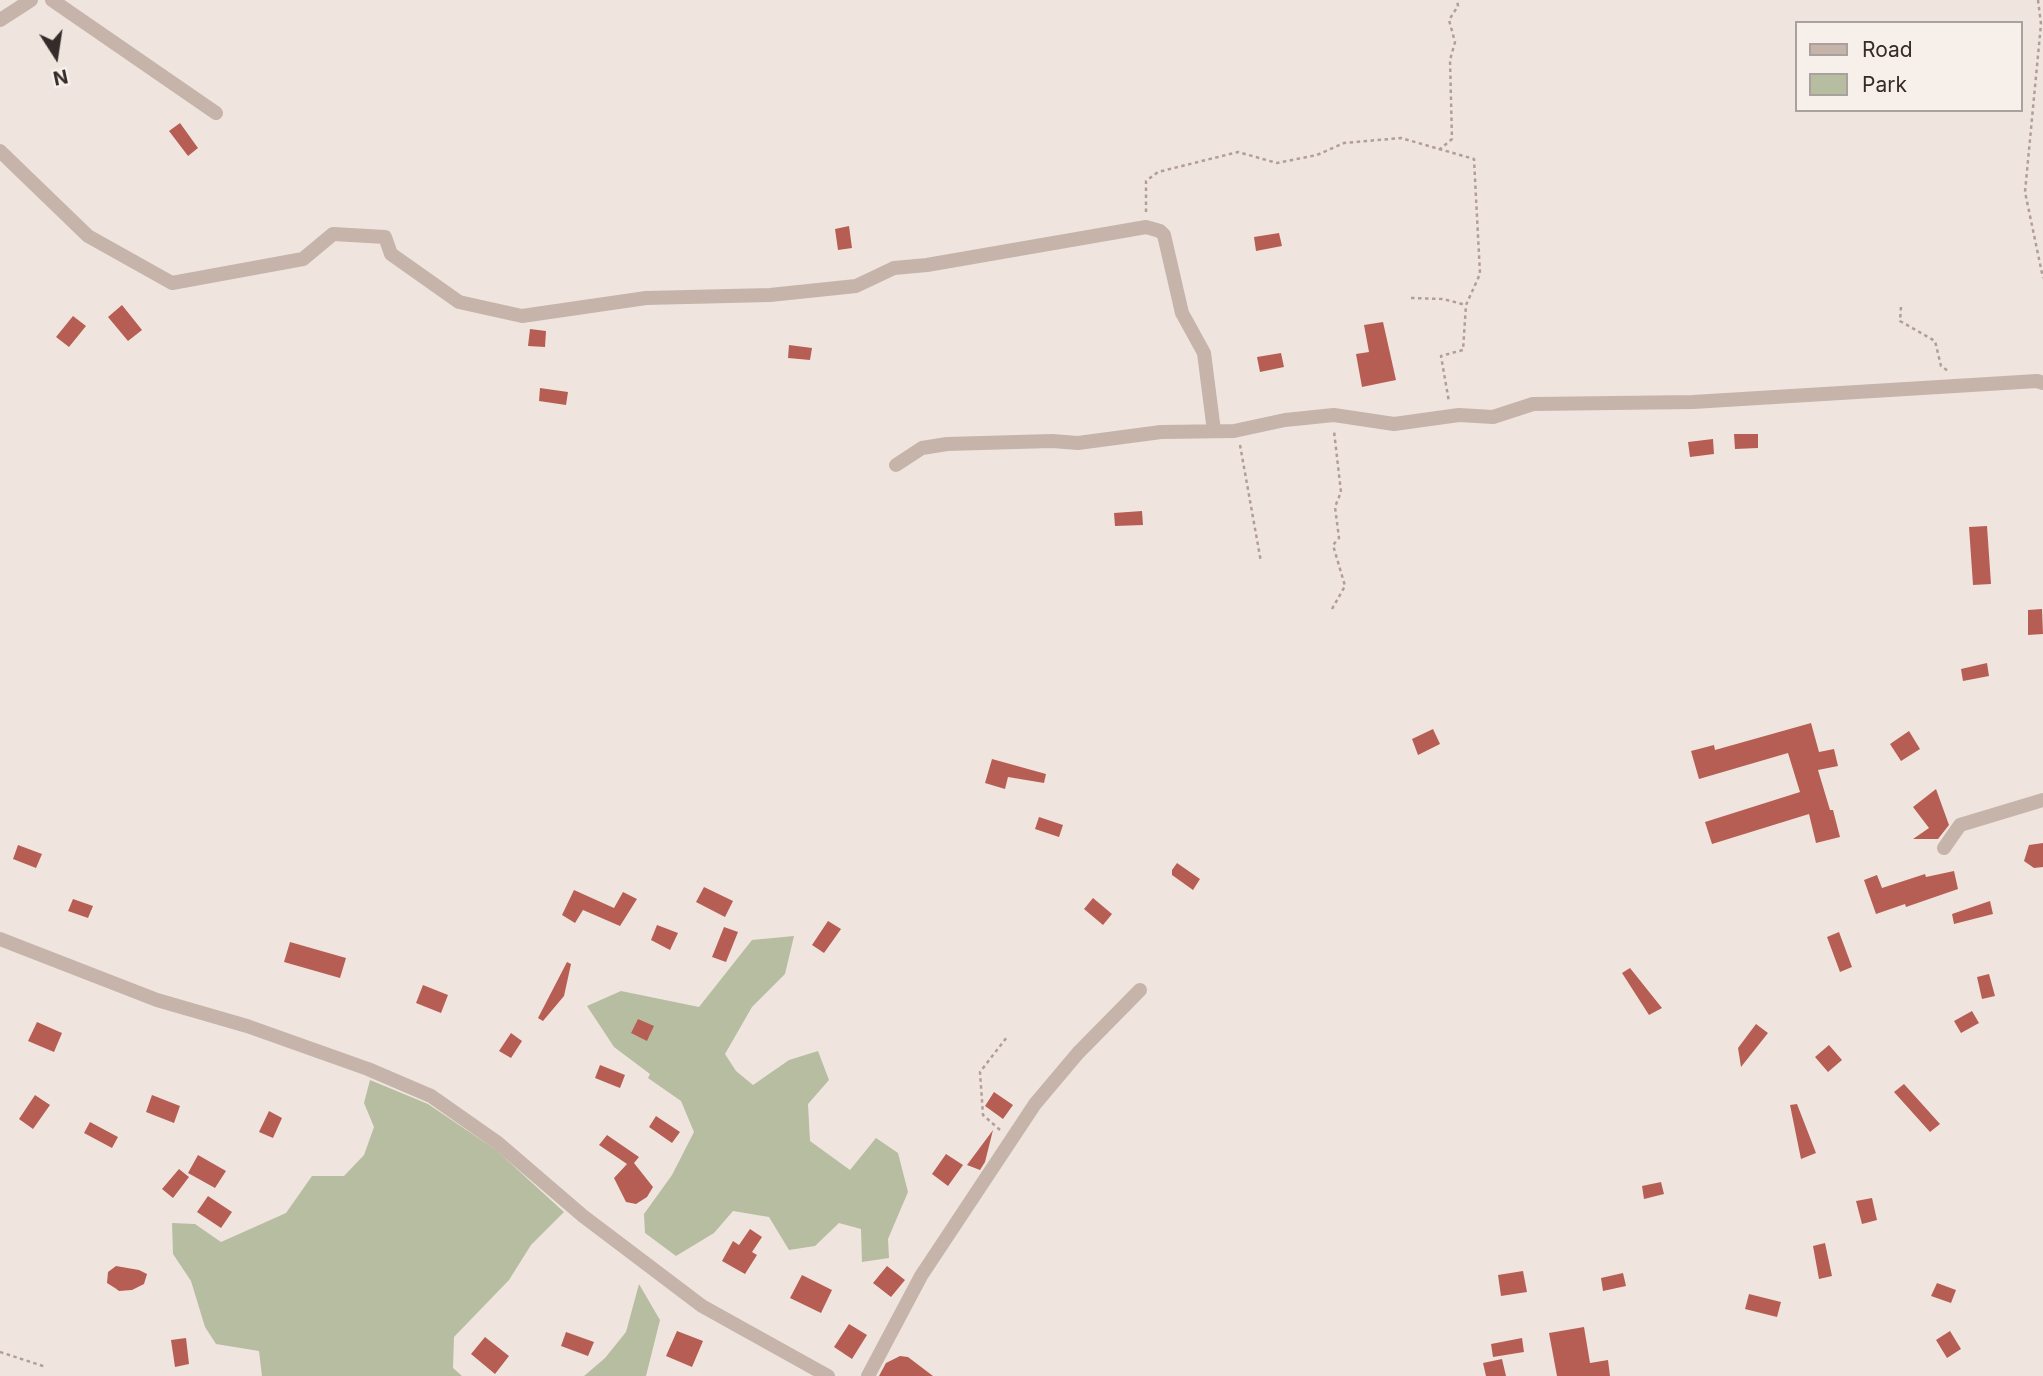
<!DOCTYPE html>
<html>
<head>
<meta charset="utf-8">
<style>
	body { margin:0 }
	#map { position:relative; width:2043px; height:1376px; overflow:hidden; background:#efe5de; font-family:Inter,sans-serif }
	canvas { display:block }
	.legend { position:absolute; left:1795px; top:21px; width:228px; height:91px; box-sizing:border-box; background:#f7efea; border:2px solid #a9a19d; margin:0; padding:9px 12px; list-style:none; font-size:21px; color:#352b29 }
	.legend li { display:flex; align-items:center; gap:14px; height:35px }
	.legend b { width:35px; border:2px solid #a9a19d }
	.north { position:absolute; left:21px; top:21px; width:70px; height:70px; -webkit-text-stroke:5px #f7efea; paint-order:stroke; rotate:168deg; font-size:19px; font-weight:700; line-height:28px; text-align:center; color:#352b29 }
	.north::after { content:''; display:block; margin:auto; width:24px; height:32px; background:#352b29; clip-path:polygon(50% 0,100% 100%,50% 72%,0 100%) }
</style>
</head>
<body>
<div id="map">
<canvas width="2043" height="1376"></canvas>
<ul class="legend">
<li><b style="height:9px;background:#c6b4ab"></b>Road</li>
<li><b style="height:19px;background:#b7bda0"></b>Park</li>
</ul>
<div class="north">N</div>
</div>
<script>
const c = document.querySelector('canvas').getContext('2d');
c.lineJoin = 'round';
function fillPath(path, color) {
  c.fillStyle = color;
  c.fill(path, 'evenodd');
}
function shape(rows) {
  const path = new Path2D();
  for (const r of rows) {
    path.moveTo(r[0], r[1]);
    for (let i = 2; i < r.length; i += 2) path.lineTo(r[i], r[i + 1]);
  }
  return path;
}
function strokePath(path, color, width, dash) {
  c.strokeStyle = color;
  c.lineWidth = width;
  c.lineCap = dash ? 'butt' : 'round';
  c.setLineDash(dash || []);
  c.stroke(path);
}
const green = shape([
	[794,936,785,974,752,1007,725,1054,736,1071,753,1085,789,1060,818,1051,829,1080,808,1104,810,1141,850,1170,876,1138,898,1153,908,1192,888,1239,889,1258,862,1262,861,1229,839,1223,815,1246,789,1250,769,1217,733,1211,714,1233,676,1256,645,1233,644,1214,672,1175,694,1132,681,1101,648,1078,650,1074,614,1047,587,1006,621,991,699,1007,752,940],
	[370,1080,428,1104,496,1150,564,1212,531,1245,509,1280,454,1337,453,1368,462,1376,262,1376,259,1351,216,1344,205,1327,191,1281,173,1254,172,1223,195,1224,221,1242,286,1213,312,1176,344,1176,364,1155,374,1127,364,1103],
	[639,1284,660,1320,646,1376,584,1376,605,1358,626,1332]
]);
const building = shape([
	[180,123,198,148,188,156,169,131],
	[849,226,852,248,838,250,835,229],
	[1279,233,1282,246,1256,251,1254,237],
	[122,305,142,330,128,341,108,317],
	[73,316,86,326,69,347,56,337],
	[1383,322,1396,380,1362,387,1356,354,1369,352,1364,325],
	[530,329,546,331,545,347,528,346],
	[789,345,812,348,810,360,788,358],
	[1281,353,1284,367,1260,372,1257,357],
	[540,388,568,392,566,405,539,401],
	[1734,434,1758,434,1758,448,1735,449],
	[1713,439,1714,454,1690,457,1688,442],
	[1142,511,1143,525,1115,526,1114,513],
	[1987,526,1991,584,1973,585,1969,527],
	[2042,609,2043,634,2028,635,2028,610],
	[1987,663,1989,676,1963,681,1961,669],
	[1811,723,1819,752,1834,749,1838,766,1818,770,1830,810,1833,810,1840,837,1816,843,1809,814,1712,844,1705,822,1800,792,1788,753,1699,779,1691,751,1714,745,1715,750],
	[1433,729,1440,744,1418,755,1412,739],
	[1909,731,1920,749,1901,761,1890,744],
	[992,759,1046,774,1044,783,1008,777,1005,789,985,783],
	[1936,789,1949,825,1938,839,1913,839,1929,828,1913,807],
	[1039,817,1063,825,1059,837,1035,829],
	[2043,843,2043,867,2034,868,2024,861,2029,845],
	[18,845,42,854,36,868,13,859],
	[1177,863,1200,879,1193,890,1172,875,1172,870],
	[1954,871,1958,889,1906,907,1905,904,1876,914,1864,880,1877,875,1882,888,1925,874,1926,877],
	[704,887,733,901,725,917,696,902],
	[574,890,614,908,623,892,637,899,620,926,583,910,575,923,562,915],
	[1093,898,1112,914,1103,925,1084,909],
	[73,899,93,906,88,918,68,911],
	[1990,901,1993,914,1954,924,1952,914],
	[828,921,841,929,824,953,812,945],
	[657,925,678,933,670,950,651,940],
	[724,927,738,932,726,962,712,957],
	[1839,932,1852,967,1840,972,1827,937],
	[290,942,346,958,340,978,284,962],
	[567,962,571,964,564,996,543,1021,538,1018],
	[1630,968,1662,1008,1649,1015,1622,973],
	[1989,974,1995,996,1982,999,1977,977],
	[423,985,448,995,441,1013,416,1003],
	[1972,1011,1979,1023,1961,1033,1954,1021],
	[638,1019,654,1026,647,1041,631,1033],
	[37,1022,62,1033,54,1052,28,1041],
	[1756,1024,1768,1033,1741,1067,1738,1048],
	[511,1033,522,1041,511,1058,499,1051],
	[1829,1045,1842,1060,1828,1072,1815,1057],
	[600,1065,625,1075,620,1088,595,1078],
	[1904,1084,1940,1124,1930,1132,1894,1092],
	[994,1092,1013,1105,1003,1119,985,1106],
	[35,1095,50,1105,33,1129,19,1119],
	[152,1095,180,1106,174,1123,146,1112],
	[1797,1104,1816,1153,1801,1159,1790,1105],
	[269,1111,282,1118,273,1138,259,1132],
	[656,1116,680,1132,672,1143,649,1127],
	[90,1122,118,1137,112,1148,84,1133],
	[993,1130,985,1162,980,1170,967,1165],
	[607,1135,639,1157,634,1163,653,1187,647,1197,636,1204,626,1202,614,1178,627,1164,599,1145],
	[946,1154,963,1165,948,1186,932,1174],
	[198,1155,226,1171,215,1188,188,1173],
	[179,1169,189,1177,173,1198,162,1189],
	[1661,1182,1664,1194,1644,1199,1642,1186],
	[208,1196,232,1212,221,1228,197,1212],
	[1872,1198,1877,1220,1862,1224,1856,1201],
	[750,1229,762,1237,752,1252,757,1255,745,1274,722,1261,733,1241,739,1245],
	[1825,1243,1832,1276,1819,1279,1813,1246],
	[116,1266,139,1270,147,1274,144,1284,132,1290,119,1291,115,1288,107,1283,108,1272],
	[887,1266,905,1280,891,1297,873,1283],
	[1523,1271,1527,1292,1501,1296,1498,1275],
	[1623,1273,1626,1286,1603,1291,1601,1278],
	[802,1275,832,1290,821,1313,790,1298],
	[1937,1283,1956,1290,1951,1303,1931,1296],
	[1749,1294,1781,1302,1777,1317,1745,1309],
	[849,1324,867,1335,852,1359,834,1347],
	[1584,1327,1590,1363,1608,1360,1610,1376,1557,1376,1549,1333],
	[677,1331,703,1341,692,1367,666,1356],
	[1950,1331,1961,1349,1947,1358,1936,1340],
	[566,1332,594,1342,588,1356,561,1346],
	[485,1337,509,1356,495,1374,471,1354],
	[186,1338,189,1364,175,1367,171,1340],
	[1522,1338,1524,1352,1493,1357,1491,1344],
	[900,1356,908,1357,933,1376,879,1376,886,1363],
	[1502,1359,1506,1376,1486,1376,1483,1363]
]);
const path = shape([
	[2038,0,2041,24,2025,192,2043,278],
	[1439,150,1452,139,1450,60,1455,42,1449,20,1458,6,1457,0],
	[1146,212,1146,181,1158,172,1238,152,1277,163,1317,155,1344,143,1401,138,1474,159,1480,274,1466,305,1463,350,1441,356,1449,402],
	[1411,298,1443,299,1466,305],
	[1901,307,1900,321,1935,341,1941,366,1948,371],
	[1240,445,1261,562],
	[1332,609,1345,586,1333,545,1339,538,1335,507,1341,492,1334,431],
	[1000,1130,983,1115,980,1072,1007,1037],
	[0,1352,46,1367]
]);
const street = shape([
	[52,0,216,113],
	[0,20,31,0],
	[0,151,88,236,172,283,303,259,333,234,385,237,391,254,459,302,522,316,646,298,770,295,856,286,894,268,927,265,1146,227,1160,231,1164,235,1182,313,1204,353,1214,431],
	[896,465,922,448,947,444,1052,441,1078,443,1161,432,1234,431,1285,420,1334,415,1394,424,1459,415,1493,417,1533,404,1693,402,2037,381,2043,383],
	[1944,848,1960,825,2043,800],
	[0,939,157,1000,247,1026,368,1069,431,1096,498,1143,583,1216,702,1306,828,1376],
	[868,1376,921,1276,1035,1104,1078,1053,1140,990]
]);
fillPath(green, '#b7bda0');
fillPath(building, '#b75e54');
strokePath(path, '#b29e96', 2.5, [3.5, 3.5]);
strokePath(street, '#c6b4ab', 14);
</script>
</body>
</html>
